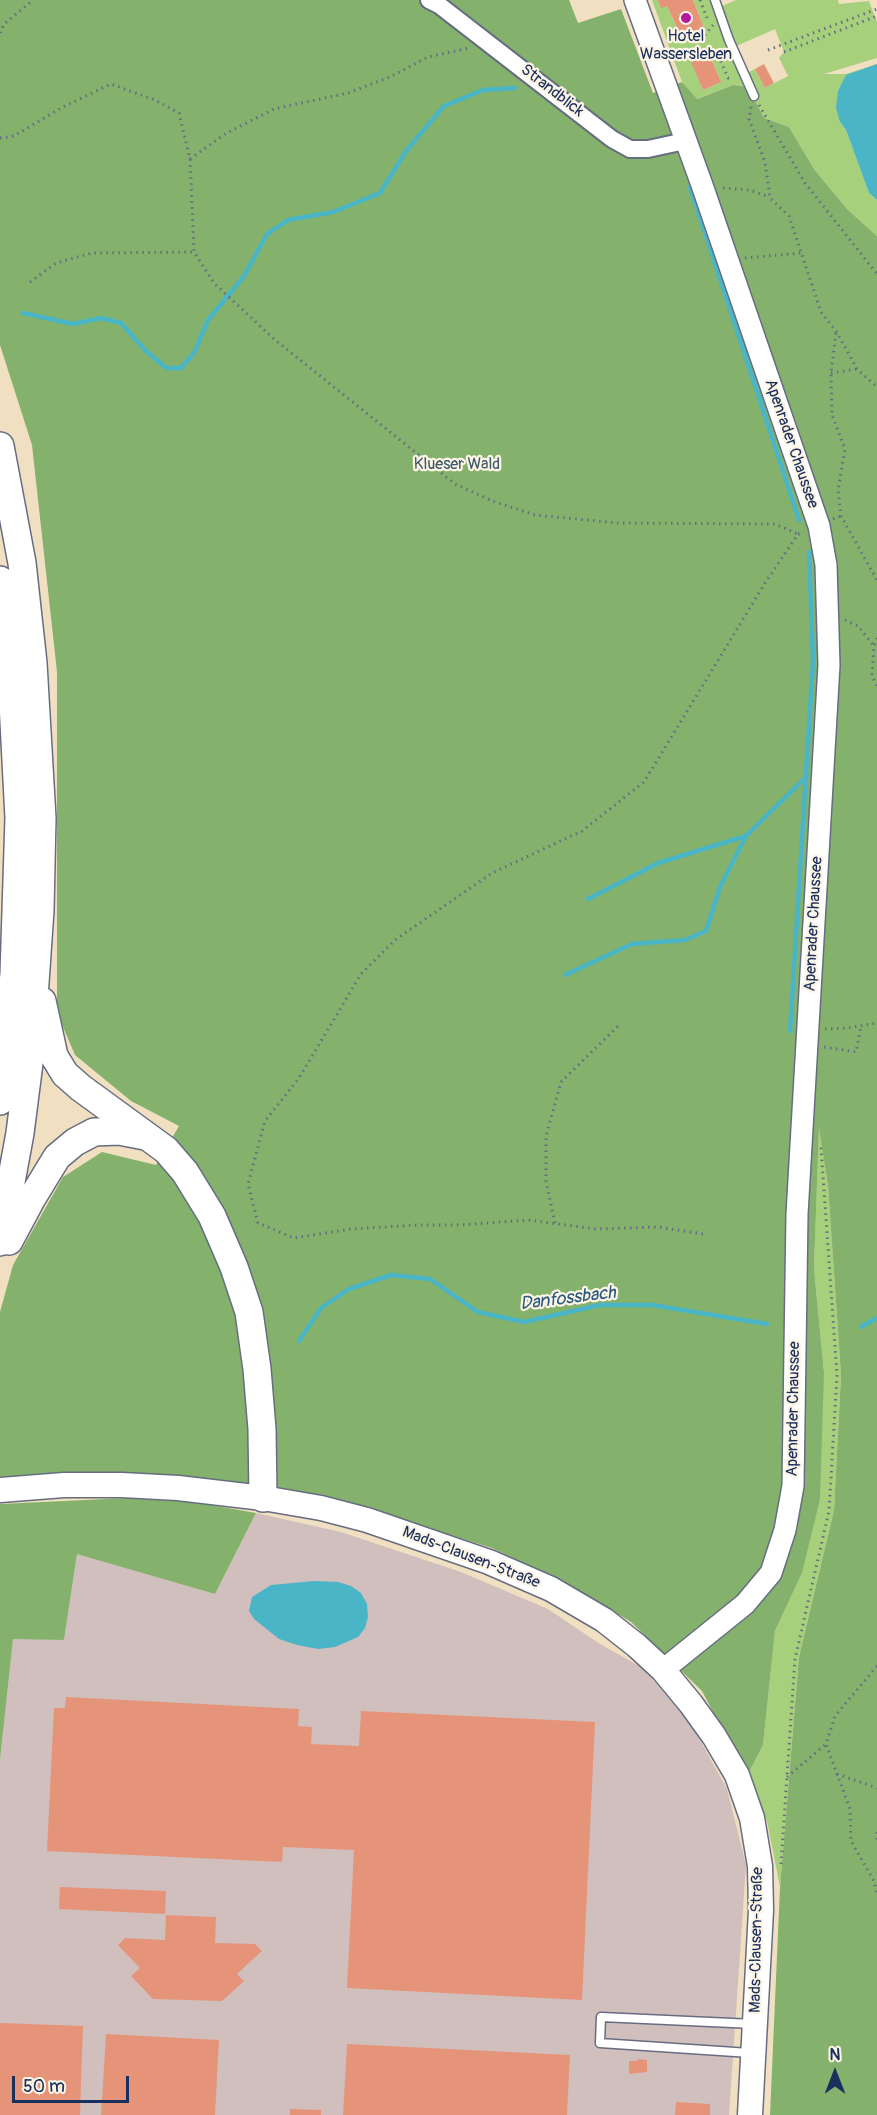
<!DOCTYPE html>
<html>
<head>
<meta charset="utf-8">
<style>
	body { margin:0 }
	#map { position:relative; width:877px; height:2115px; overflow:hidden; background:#f0e0c1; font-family:Pangolin,sans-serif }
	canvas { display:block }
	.north { position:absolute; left:805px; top:2043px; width:60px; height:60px; -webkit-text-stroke:4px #fcf5e5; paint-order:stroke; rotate:0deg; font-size:16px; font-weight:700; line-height:24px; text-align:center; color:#1b2f5e }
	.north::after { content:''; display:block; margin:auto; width:21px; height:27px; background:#1b2f5e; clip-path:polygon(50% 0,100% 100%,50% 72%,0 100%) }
	.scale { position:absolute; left:12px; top:2076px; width:117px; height:27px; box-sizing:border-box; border:3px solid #1b2f5e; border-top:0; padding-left:8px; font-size:18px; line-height:21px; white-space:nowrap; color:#1b2f5e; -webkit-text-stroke:4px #fcf5e5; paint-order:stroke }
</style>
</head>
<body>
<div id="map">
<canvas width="877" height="2115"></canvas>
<div class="north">N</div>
<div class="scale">50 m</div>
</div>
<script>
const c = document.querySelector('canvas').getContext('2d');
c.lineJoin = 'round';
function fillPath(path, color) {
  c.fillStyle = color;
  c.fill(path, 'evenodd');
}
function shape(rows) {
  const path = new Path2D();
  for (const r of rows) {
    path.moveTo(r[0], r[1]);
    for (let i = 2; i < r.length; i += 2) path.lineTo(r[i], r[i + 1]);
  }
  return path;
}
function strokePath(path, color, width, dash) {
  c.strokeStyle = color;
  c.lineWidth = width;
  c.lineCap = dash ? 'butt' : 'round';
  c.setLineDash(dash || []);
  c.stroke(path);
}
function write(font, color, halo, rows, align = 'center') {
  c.font = font + ' Pangolin,sans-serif';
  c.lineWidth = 4.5;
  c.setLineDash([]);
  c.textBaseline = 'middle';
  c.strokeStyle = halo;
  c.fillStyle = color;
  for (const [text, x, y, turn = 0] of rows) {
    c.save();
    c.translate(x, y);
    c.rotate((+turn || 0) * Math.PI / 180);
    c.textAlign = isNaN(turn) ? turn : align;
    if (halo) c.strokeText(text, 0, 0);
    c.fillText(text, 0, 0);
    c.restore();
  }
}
const industrial = shape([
	[256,1513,341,1532,461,1572,548,1609,600,1644,641,1667,685,1713,727,1789,746,1865,729,2115,0,2115,0,1760,13,1638,64,1640,77,1553,215,1594]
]);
const green = shape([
	[652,0,658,0,667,6,682,38,704,28,693,0,719,0,722,6,736,0,838,0,839,4,869,1,877,22,877,58,824,74,846,74,877,64,840,122,846,130,869,193,877,200,877,236,847,209,814,169,789,127,764,118,748,87,733,85,696,99,682,82],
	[775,29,784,52,779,58,788,76,765,88,755,69,743,75,732,48],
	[709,54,721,82,703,90,692,62],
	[819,1122,828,1186,841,1375,834,1510,799,1657,780,1887,767,1821,747,1776,763,1745,775,1631,802,1573,824,1372,814,1269]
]);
const forest = shape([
	[0,0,569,0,578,23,621,9,653,93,682,82,697,99,733,85,748,87,764,118,789,127,814,169,847,209,877,236,877,2115,770,2115,780,1887,799,1657,834,1510,841,1375,828,1186,819,1127,814,1269,824,1372,820,1499,802,1573,775,1631,763,1745,747,1776,702,1691,631,1622,566,1583,492,1548,346,1502,194,1478,0,1479,0,1312,13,1265,63,1177,102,1152,156,1165,179,1126,131,1101,75,1055,57,1013,57,672,32,445,0,345],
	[128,1498,194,1502,256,1513,215,1594,77,1554,64,1640,13,1639,0,1760,0,1504]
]);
const water = shape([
	[877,64,877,200,869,193,846,130,840,122,836,108,838,91,846,75],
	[314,1581,338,1582,351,1586,361,1593,367,1604,368,1617,365,1628,358,1637,335,1647,318,1649,297,1645,279,1639,254,1619,249,1611,252,1597,271,1585]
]);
const stream = shape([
	[690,187,799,520],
	[23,313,73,324,101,318,121,323,145,350,166,368,181,368,194,353,208,320,244,276,267,234,288,220,333,212,380,193,406,151,444,106,483,90,515,88],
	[588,899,658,863,746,836],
	[565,975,632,944,685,940,706,931,720,887,746,836,807,776],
	[790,1031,813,661,809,552],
	[861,1327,877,1318],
	[299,1341,321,1308,349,1289,391,1275,430,1279,478,1312,524,1322,600,1305,652,1305,767,1324]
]);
const building = shape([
	[658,0,693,0,704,28,682,38,667,6,661,8],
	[709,54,721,82,703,90,691,62],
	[764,64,774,83,765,88,755,69],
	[66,1697,299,1709,298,1726,312,1727,311,1744,359,1746,361,1711,595,1722,582,2000,347,1988,354,1850,283,1847,282,1862,47,1851,54,1708,65,1708],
	[60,1887,166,1891,165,1914,59,1909],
	[166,1915,216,1917,215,1943,255,1944,262,1951,237,1974,244,1981,222,2001,153,1999,131,1976,140,1968,118,1945,125,1938,165,1940],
	[0,2023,83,2026,80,2115,0,2115],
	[106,2034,219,2040,215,2115,101,2115],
	[347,2044,570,2055,567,2115,343,2115],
	[637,2059,647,2060,647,2072,629,2074,629,2061,637,2061],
	[676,2102,710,2104,710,2115,675,2115],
	[290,2109,321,2110,321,2115,290,2115]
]);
const path = shape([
	[700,0,707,18],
	[0,33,4,24,33,0],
	[701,40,713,25],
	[716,50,728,78,733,79],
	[768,50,877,9],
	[784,52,877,16],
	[759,105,805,183,877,274],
	[751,107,749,119,765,162,770,198,789,216,821,312,836,331,857,369,877,387],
	[0,138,14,136,61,108,111,84,155,100,179,113,190,159,194,252,214,283,274,339,455,484,495,502,535,515,618,523,775,524,798,534],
	[190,159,225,134,274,109,348,93,390,77,428,57,469,48],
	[723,188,750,190,769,197],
	[745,258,801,253],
	[30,282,56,263,92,253,194,252],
	[836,333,831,373,832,415,845,449,838,490,841,516,877,580],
	[831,373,857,369],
	[833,519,841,516],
	[845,620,858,626,874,646],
	[877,638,874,646,872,676,877,686],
	[825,1029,848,1028,877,1023],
	[824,1047,856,1052,861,1026],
	[555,1223,546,1181,546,1136,561,1082,618,1026],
	[703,1234,658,1227,596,1229,528,1220,459,1225,418,1225,351,1229,294,1238,258,1223,248,1184,265,1121,299,1078,361,974,395,940,492,873,582,831,644,782,765,583,798,534,803,533],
	[877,1666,835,1716,826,1744,850,1809,851,1841,874,1881,877,1895],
	[837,1774,877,1788],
	[787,1777,826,1744],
	[877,1832,877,1840],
	[781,1864,795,1659,829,1511,837,1375,821,1147]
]);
const service = shape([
	[715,0,729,40,754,96],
	[750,2053,600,2043,601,2017,754,2024]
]);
const minor = shape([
	[429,0,439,5,612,139,630,149,648,149,685,141]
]);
const tertiary = shape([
	[635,0,702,185,819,526,826,565,829,665,797,1214,793,1486,785,1530,771,1573,745,1604,663,1670]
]);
const secondary = shape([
	[0,1490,64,1485,122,1485,178,1488,263,1498,321,1508,367,1520,489,1562,551,1589,604,1620,637,1646,663,1670,691,1704,714,1736,737,1775,752,1818,760,1866,761,1910,750,2115]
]);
const trunk = shape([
	[0,446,22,563,33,663,42,818,40,910,30,1055,20,1133,0,1242],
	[0,580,11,664,19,818,14,974,0,1101],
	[42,1001,54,1056,65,1074,81,1088,166,1150,185,1172,212,1216,234,1267,249,1312,257,1369,262,1429,263,1498],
	[9,1241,32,1198,57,1157,75,1142,94,1132,119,1131,145,1136]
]);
const markers = [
	[686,18,6,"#b5179e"]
];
const poiNames = [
	["Hotel",686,37],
	["Wassersleben",686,55]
];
const streetNames = [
	["Strandblick",552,91,38],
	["Apenrader Chaussee",791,444,71],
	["Apenrader Chaussee",814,924,-87],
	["Apenrader Chaussee",794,1409,-89],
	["Mads-Clausen-Straße",471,1558,21],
	["Mads-Clausen-Straße",757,1940,-89]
];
const parkNames = [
	["Klueser Wald",457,465]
];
const waterNames = [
	["Danfossbach",568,1299,-7]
];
fillPath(industrial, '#d1bfbd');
fillPath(green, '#a6d07c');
fillPath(forest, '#84b26c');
fillPath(water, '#4ab5c7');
strokePath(stream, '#4ab5c7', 4.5);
fillPath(building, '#e59479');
strokePath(service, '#666d81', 11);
strokePath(minor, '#666d81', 20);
strokePath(tertiary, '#666d81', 24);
strokePath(secondary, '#666d81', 27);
strokePath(trunk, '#666d81', 30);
strokePath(path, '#666d81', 3, [1.5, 4.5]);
strokePath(service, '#fff', 8);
strokePath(minor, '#fff', 16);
strokePath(tertiary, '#fff', 21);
strokePath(secondary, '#fff', 24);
strokePath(trunk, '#fff', 27);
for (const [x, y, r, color] of markers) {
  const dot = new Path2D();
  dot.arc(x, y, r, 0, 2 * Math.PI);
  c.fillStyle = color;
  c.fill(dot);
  strokePath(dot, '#fcf5e5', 2);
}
write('16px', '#1b2f5e', '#fcf5e5', poiNames);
write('16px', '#1b2f5e', '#fcf5e5', streetNames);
write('16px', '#3e5766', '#fcf5e5', parkNames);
write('italic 18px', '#29577e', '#fcf5e5', waterNames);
</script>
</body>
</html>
